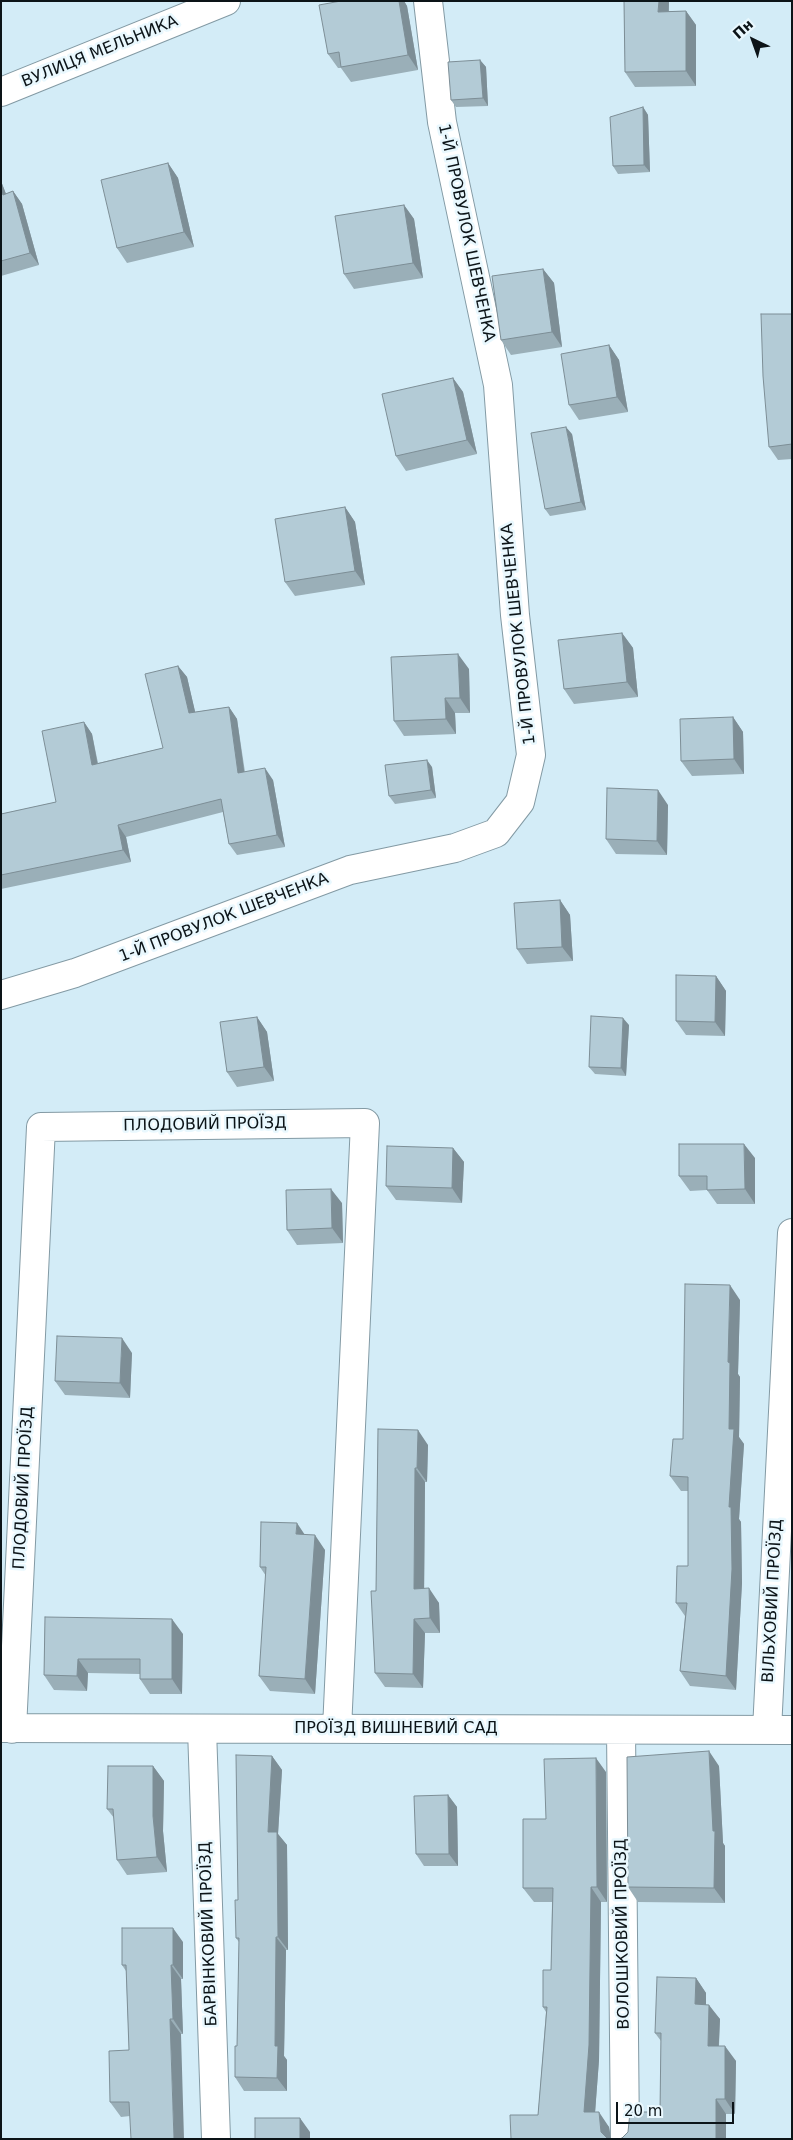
<!DOCTYPE html>
<html>
<head>
<meta charset="utf-8">
<style>
	body { margin:0 }
	#map { position:relative; width:793px; height:2140px; overflow:hidden; background:#d3ecf7; font-family:"DejaVu Sans",sans-serif }
	canvas { display:block }
	.frame { position:absolute; inset:0; border:2px solid #0c1418; pointer-events:none }
	.north { position:absolute; left:728px; top:15px; width:50px; height:50px; -webkit-text-stroke:4px #e9f8fe; paint-order:stroke; rotate:318deg; font-size:14px; font-weight:700; line-height:20px; text-align:center; color:#0c1418 }
	.north::after { content:''; display:block; margin:auto; width:18px; height:22px; background:#0c1418; clip-path:polygon(50% 0,100% 100%,50% 72%,0 100%) }
	.scale { position:absolute; left:616px; top:2102px; width:118px; height:22px; box-sizing:border-box; border:2px solid #0c1418; border-top:0; padding-left:6px; font-size:15px; line-height:18px; white-space:nowrap; color:#0c1418; -webkit-text-stroke:4px #e9f8fe; paint-order:stroke }
</style>
</head>
<body>
<div id="map">
<canvas width="793" height="2140"></canvas>
<div class="frame"></div>
<div class="north">Пн</div>
<div class="scale">20 m</div>
</div>
<script>
const c = document.querySelector('canvas').getContext('2d');
c.lineJoin = 'round';
function shape(rows) {
  const path = new Path2D();
  for (const r of rows) {
    path.moveTo(r[0], r[1]);
    for (let i = 2; i < r.length; i += 2) path.lineTo(r[i], r[i + 1]);
  }
  return path;
}
function strokePath(path, color, width, dash) {
  c.strokeStyle = color;
  c.lineWidth = width;
  c.lineCap = dash ? 'butt' : 'round';
  c.setLineDash(dash || []);
  c.stroke(path);
}
function fillPath(path, color) {
  c.fillStyle = color;
  c.fill(path, 'evenodd');
}
function write(font, color, halo, rows, align = 'center') {
  c.font = font + ' "DejaVu Sans",sans-serif';
  c.lineWidth = 5;
  c.setLineDash([]);
  c.textBaseline = 'middle';
  c.strokeStyle = halo;
  c.fillStyle = color;
  for (const [text, x, y, turn = 0] of rows) {
    c.save();
    c.translate(x, y);
    c.rotate((+turn || 0) * Math.PI / 180);
    c.textAlign = isNaN(turn) ? turn : align;
    if (halo) c.strokeText(text, 0, 0);
    c.fillText(text, 0, 0);
    c.restore();
  }
}
const minor = shape([
	[1,92,226,1],
	[1,995,75,973,350,870,455,848,496,833,520,802,531,755,515,615,498,385,442,122,428,1],
	[1,1728,792,1730],
	[12,1729,41,1127,365,1123,337,1729],
	[202,1729,216,2139],
	[621,1730,625,2139],
	[767,1730,792,1233]
]);
const wall = shape([
	[341,1,404,1,407,6,418,70,351,82,341,68,338,68,328,54],
	[624,1,669,1,669,11,686,11,696,25,696,86,635,87,625,72],
	[480,60,486,67,488,106,456,107,451,100],
	[643,107,648,115,650,172,618,174,613,166],
	[168,163,178,178,194,247,127,263,117,248],
	[1,181,6,194,13,191,22,204,39,265,1,276],
	[404,205,414,219,423,278,354,289,344,274],
	[543,269,554,283,562,347,511,355,501,340],
	[792,314,792,459,778,460,769,447],
	[609,345,619,360,628,412,579,420,569,405],
	[453,378,463,392,477,454,406,471,396,456],
	[572,434,586,510,550,516,545,509],
	[345,507,355,522,365,585,295,596,285,582],
	[622,633,633,648,638,697,574,704,564,689],
	[178,666,187,677,195,712,229,707,237,719,245,772,273,780,285,847,237,855,229,844,223,812,126,837,131,862,1,889,1,814,56,802,84,722,92,734,98,763,163,748],
	[469,669,470,713,455,713,456,734,404,736,394,721],
	[733,717,743,732,744,774,692,776,681,761],
	[432,767,436,798,395,804,389,796],
	[668,805,667,855,616,854,606,839],
	[560,900,570,915,573,961,527,964,517,949],
	[716,976,726,991,725,1036,686,1035,676,1021],
	[257,1017,267,1032,274,1081,237,1087,227,1072],
	[629,1025,626,1076,595,1074,589,1067],
	[453,1148,464,1162,462,1203,396,1200,386,1186],
	[755,1158,755,1204,717,1204,707,1190,690,1191,679,1176],
	[342,1203,343,1243,297,1245,287,1230],
	[740,1300,738,1374,740,1377,739,1437,744,1444,739,1519,741,1522,742,1583,736,1690,690,1686,680,1671,685,1616,676,1603,688,1566,688,1491,681,1491,670,1476,683,1439],
	[132,1353,130,1398,65,1395,55,1381],
	[378,1429,428,1445,427,1482,425,1482,424,1588,439,1603,440,1633,425,1633,423,1688,385,1687,375,1673],
	[304,1534,325,1550,315,1694,270,1691,259,1676,266,1576,260,1567],
	[45,1617,183,1634,182,1694,150,1694,140,1679,140,1674,88,1673,87,1691,54,1690,44,1675],
	[272,1756,282,1770,278,1834,287,1845,288,1950,286,1950,284,2056,287,2060,287,2091,244,2091,235,2077,237,2046,239,1942,236,1938,238,1900],
	[153,1766,164,1781,163,1831,167,1872,127,1875,117,1860,114,1818,107,1809],
	[719,1766,723,1843,725,1846,725,1903,638,1902,628,1887],
	[606,1772,607,1902,601,1902,599,2060,595,2112,609,2127,611,2139,538,2115,546,2012,543,2007,551,1970,552,1902,534,1902,523,1888,546,1819],
	[448,1795,457,1807,458,1866,424,1866,416,1854],
	[183,1942,183,1979,181,1979,183,2034,181,2034,130,2116,121,2117,110,2102,129,2050,126,1971,122,1965],
	[696,1978,706,1993,706,2005,720,2019,719,2046,736,2061,735,2114,726,2114,622,2138,660,2112,661,2041,655,2033]
]);
const shadedWall = shape([
	[399,1,404,1,407,6,418,70,408,55],
	[659,1,669,1,668,26,658,12],
	[686,11,696,25,696,86,686,71],
	[480,60,486,67,488,106,483,98],
	[643,107,648,115,650,172,644,165],
	[168,163,178,178,194,247,184,232],
	[1,181,11,207,3,195,1,191],
	[13,191,22,204,39,265,30,253],
	[404,205,414,219,423,278,413,263],
	[543,269,554,283,562,347,552,332],
	[609,345,619,360,628,412,617,397],
	[453,378,463,392,477,454,467,440],
	[566,427,572,434,586,510,581,502],
	[345,507,355,522,365,585,355,571],
	[622,633,633,648,638,697,627,682],
	[458,654,469,669,470,713,460,698],
	[178,666,187,677,198,724,189,713],
	[445,698,455,713,456,734,446,719],
	[229,707,237,719,246,785,238,773],
	[733,717,743,732,744,774,734,759],
	[84,722,92,734,100,777,92,765],
	[427,760,432,767,436,798,431,790],
	[265,768,273,780,285,847,277,835],
	[658,790,668,805,667,855,657,841],
	[118,825,126,837,131,862,123,850],
	[560,900,570,915,573,961,562,947],
	[716,976,726,991,725,1036,715,1022],
	[257,1017,267,1032,274,1081,264,1067],
	[623,1018,629,1025,626,1076,621,1068],
	[744,1144,755,1158,755,1204,745,1189],
	[453,1148,464,1162,462,1203,452,1188],
	[331,1189,342,1203,343,1243,332,1228],
	[730,1285,740,1300,738,1374,740,1377,739,1437,744,1444,739,1519,741,1522,742,1583,736,1690,726,1676,729,1507,729,1429,728,1362],
	[122,1338,132,1353,130,1398,120,1383],
	[418,1430,428,1445,427,1482,417,1468],
	[415,1468,425,1482,424,1604,414,1589],
	[297,1523,307,1538,296,1534],
	[315,1535,325,1550,315,1694,305,1679],
	[429,1588,439,1603,440,1633,430,1618],
	[172,1619,183,1634,182,1694,172,1679],
	[414,1619,425,1633,423,1688,413,1674],
	[78,1659,88,1673,87,1691,77,1676],
	[709,1751,719,1766,723,1843,725,1846,725,1903,714,1888],
	[272,1756,282,1770,278,1834,287,1845,288,1950,278,1937,268,1832],
	[596,1758,606,1772,607,1902,597,1887],
	[153,1766,164,1781,163,1831,167,1872,157,1857,153,1816],
	[448,1795,457,1807,458,1866,449,1854],
	[591,1887,601,1902,599,2060,594,2127,584,2112],
	[173,1928,183,1942,183,1979,173,1965],
	[276,1937,286,1950,284,2056,287,2060,287,2091,277,2078,275,2046],
	[171,1965,181,1979,183,2034,173,2019],
	[696,1978,706,1993,706,2019,695,2004],
	[709,2005,720,2019,718,2060,708,2046],
	[170,2019,181,2034,184,2139,174,2139],
	[725,2046,736,2061,735,2114,725,2099],
	[716,2099,726,2114,726,2139,716,2139],
	[599,2112,609,2127,611,2139,606,2139,601,2132],
	[300,2118,310,2132,310,2139,300,2139]
]);
const building = shape([
	[341,1,399,1,408,55,341,67,339,52,328,54,319,5,341,1],
	[624,1,659,1,658,12,686,11,686,71,625,72,624,1],
	[480,60,483,98,451,100,448,62,480,60],
	[643,107,644,165,613,166,610,117,643,107],
	[168,163,184,232,117,248,101,180,168,163],
	[1,191,3,195,13,191,30,253,1,261,1,191],
	[404,205,413,263,344,274,335,216,404,205],
	[543,269,552,332,501,340,492,276,543,269],
	[761,314,792,314,792,444,769,447,763,376,761,314],
	[609,345,617,397,569,405,561,354,609,345],
	[453,378,467,440,396,456,382,394,453,378],
	[566,427,581,502,545,509,531,433,566,427],
	[345,507,355,571,285,582,275,519,345,507],
	[622,633,627,682,564,689,558,640,622,633],
	[458,654,460,698,445,698,446,719,394,721,391,657,458,654],
	[178,666,189,713,229,707,238,773,265,768,277,835,229,844,221,799,118,825,123,850,1,875,1,814,56,802,42,731,84,722,92,765,163,748,145,674,178,666],
	[733,717,734,759,681,761,680,719,733,717],
	[427,760,431,790,389,796,385,765,427,760],
	[607,788,658,790,657,841,606,839,607,788],
	[560,900,562,947,517,949,514,903,560,900],
	[676,975,716,976,715,1022,676,1021,676,975],
	[591,1016,623,1018,621,1068,589,1067,591,1016],
	[257,1017,264,1067,227,1072,220,1022,257,1017],
	[679,1144,744,1144,745,1189,707,1190,707,1176,679,1176,679,1144],
	[387,1146,453,1148,452,1188,386,1186,387,1146],
	[331,1189,332,1228,287,1230,286,1190,331,1189],
	[685,1284,730,1285,728,1362,730,1363,729,1429,734,1429,729,1507,731,1507,732,1569,726,1676,680,1671,687,1603,676,1603,677,1566,688,1566,688,1477,670,1476,673,1439,683,1439,685,1284],
	[57,1336,122,1338,120,1383,55,1381,57,1336],
	[378,1429,418,1430,417,1468,415,1468,414,1589,429,1588,430,1618,414,1619,413,1674,375,1673,371,1591,376,1591,378,1429],
	[261,1522,297,1523,296,1534,315,1535,305,1679,259,1676,266,1567,260,1567,261,1522],
	[45,1617,172,1619,172,1679,140,1679,140,1659,78,1659,77,1676,44,1675,45,1617],
	[709,1751,713,1831,715,1831,714,1888,628,1887,627,1757,709,1751],
	[236,1755,272,1756,268,1832,277,1832,278,1937,276,1937,275,2046,278,2046,277,2078,235,2077,235,2046,237,2046,239,1938,236,1938,235,1900,238,1900,236,1755],
	[596,1758,597,1887,591,1887,589,2045,584,2112,599,2112,601,2132,607,2138,610,2139,511,2139,510,2115,538,2115,547,2007,543,2007,543,1970,551,1970,553,1888,523,1888,523,1819,546,1819,544,1759,596,1758],
	[108,1766,153,1766,153,1816,157,1857,117,1860,113,1809,107,1809,108,1766],
	[448,1795,449,1854,416,1854,414,1796,448,1795],
	[122,1928,173,1928,173,1965,171,1965,173,2019,170,2019,174,2139,131,2139,129,2102,110,2102,109,2051,129,2050,126,1965,122,1965,122,1928],
	[657,1977,696,1978,695,2004,709,2005,708,2046,725,2046,725,2099,716,2099,716,2139,619,2139,622,2138,628,2132,630,2112,660,2112,661,2033,655,2033,657,1977],
	[255,2118,300,2118,300,2139,255,2139,255,2118]
]);
const streetNames = [
	["ВУЛИЦЯ МЕЛЬНИКА",100,52,-22],
	["1-Й ПРОВУЛОК ШЕВЧЕНКА",466,233,78],
	["1-Й ПРОВУЛОК ШЕВЧЕНКА",519,634,-96],
	["1-Й ПРОВУЛОК ШЕВЧЕНКА",224,918,-21],
	["ПЛОДОВИЙ ПРОЇЗД",205,1125,-1],
	["ПЛОДОВИЙ ПРОЇЗД",24,1488,-87],
	["ВІЛЬХОВИЙ ПРОЇЗД",773,1601,-87],
	["ПРОЇЗД ВИШНЕВИЙ САД",396,1729],
	["БАРВІНКОВИЙ ПРОЇЗД",209,1934,-92],
	["ВОЛОШКОВИЙ ПРОЇЗД",623,1934,-91]
];
strokePath(minor, '#839aa4', 30);
strokePath(minor, '#fff', 28);
fillPath(wall, '#9aafb8');
fillPath(shadedWall, '#7d8e96');
fillPath(building, '#b3cbd6');
strokePath(building, '#7d8e96', 1);
write('16px', '#0c1418', '#e9f8fe', streetNames);
</script>
</body>
</html>
